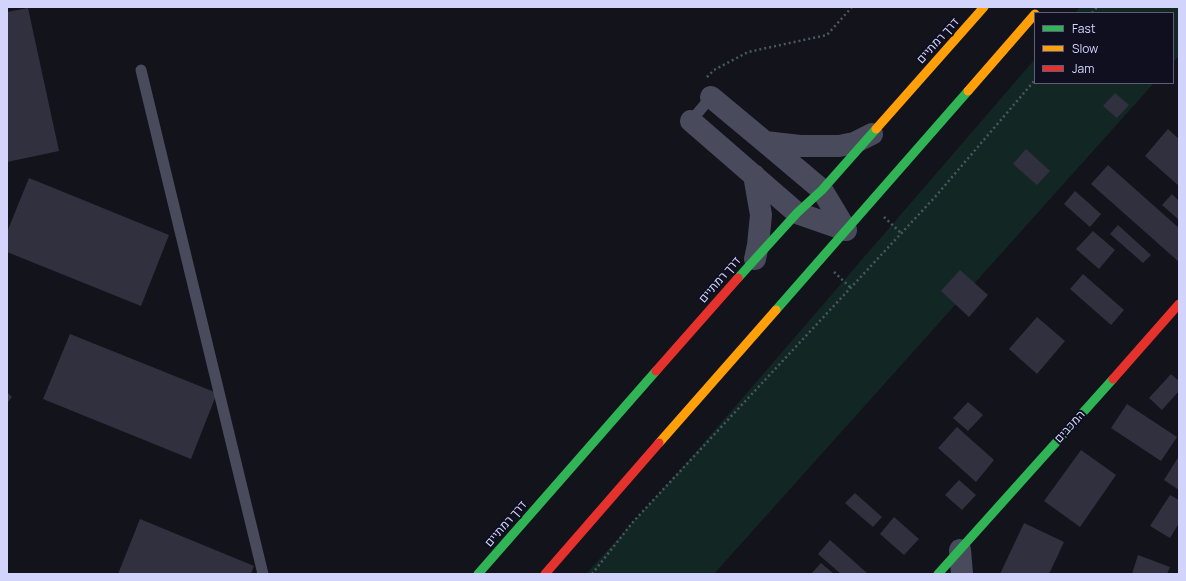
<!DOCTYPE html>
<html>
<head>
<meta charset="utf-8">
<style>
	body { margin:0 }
	#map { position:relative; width:1186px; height:581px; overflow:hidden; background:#13131c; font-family:Manrope,sans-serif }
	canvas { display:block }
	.frame { position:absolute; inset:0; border:8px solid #d2d4fb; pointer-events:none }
	.legend { position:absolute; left:1034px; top:12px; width:140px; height:72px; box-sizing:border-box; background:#0f0f20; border:1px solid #5d5e78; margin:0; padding:5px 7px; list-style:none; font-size:12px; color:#d2d4fb }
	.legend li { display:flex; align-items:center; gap:8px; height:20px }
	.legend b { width:20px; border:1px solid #5d5e78 }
</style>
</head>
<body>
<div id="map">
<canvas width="1186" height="581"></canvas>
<div class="frame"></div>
<ul class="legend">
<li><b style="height:5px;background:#30b455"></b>Fast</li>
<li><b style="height:5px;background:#ff9f0a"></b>Slow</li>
<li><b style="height:5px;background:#e5322d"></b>Jam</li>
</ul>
</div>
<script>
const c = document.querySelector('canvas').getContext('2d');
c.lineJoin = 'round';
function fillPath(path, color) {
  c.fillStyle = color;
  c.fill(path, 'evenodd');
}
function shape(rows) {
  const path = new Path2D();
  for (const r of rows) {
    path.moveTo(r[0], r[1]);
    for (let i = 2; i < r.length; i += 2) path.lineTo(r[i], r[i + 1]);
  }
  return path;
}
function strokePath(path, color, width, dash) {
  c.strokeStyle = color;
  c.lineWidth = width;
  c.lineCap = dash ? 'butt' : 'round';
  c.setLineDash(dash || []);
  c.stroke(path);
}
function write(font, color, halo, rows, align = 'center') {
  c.font = font + ' Manrope,Heebo,sans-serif';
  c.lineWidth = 4;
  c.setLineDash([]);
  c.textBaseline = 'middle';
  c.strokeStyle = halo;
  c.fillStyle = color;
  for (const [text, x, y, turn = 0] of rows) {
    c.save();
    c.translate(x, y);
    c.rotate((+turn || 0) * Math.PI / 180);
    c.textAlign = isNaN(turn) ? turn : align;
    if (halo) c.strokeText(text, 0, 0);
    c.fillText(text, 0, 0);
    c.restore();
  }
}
const green = shape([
	[1080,7,1179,7,1179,56,1173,62,1173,13,1075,13],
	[1035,59,1035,83,1154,83,714,574,586,574,688,461]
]);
const building = shape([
	[28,8,59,151,7,162,7,12],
	[1115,93,1129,105,1117,118,1103,106],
	[1168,129,1179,139,1179,186,1145,156],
	[1026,149,1050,171,1037,185,1013,164],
	[1108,165,1179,228,1179,262,1091,184],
	[29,178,169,235,141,306,7,252,7,232],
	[1075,191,1101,214,1090,227,1064,204],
	[1172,194,1179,201,1179,220,1162,205],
	[1118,225,1151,255,1143,263,1110,234],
	[1093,231,1115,250,1099,269,1076,249],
	[960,270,988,295,969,317,941,291],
	[1083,274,1124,310,1111,325,1070,289],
	[1037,317,1065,341,1037,374,1009,349],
	[70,334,217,393,191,459,43,399],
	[1171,374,1179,381,1179,391,1162,410,1149,398],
	[7,392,12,397,7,403],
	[968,402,983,415,968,431,953,418],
	[1127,404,1177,437,1161,461,1111,428],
	[957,427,994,460,976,482,938,448],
	[1081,450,1116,475,1080,527,1044,501],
	[1179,456,1179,490,1164,480],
	[959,480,976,495,962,510,945,495],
	[855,493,882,517,873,527,845,503],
	[1170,495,1179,500,1179,523,1170,538,1150,526],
	[894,517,919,539,904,555,880,534],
	[140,519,254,566,251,574,118,574],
	[1024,523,1064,542,1049,574,1000,574],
	[830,540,867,573,866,574,841,574,818,554],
	[1138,555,1170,567,1167,574,1132,574],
	[821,563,834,574,811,574]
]);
const path = shape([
	[1092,13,1097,7],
	[707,77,714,70,748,52,827,35,852,7],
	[884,217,901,233],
	[834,272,851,288],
	[592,574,633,522,935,197,1035,80]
]);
const lane = shape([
	[141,70,263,574],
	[691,121,711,97]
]);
const street = shape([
	[711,97,765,142,822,190,846,230],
	[691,121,797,213,846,230],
	[765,142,800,146,839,146,854,143,872,134],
	[754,175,761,215,758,245,755,259],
	[960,550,962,574]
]);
const fast = shape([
	[738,278,797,213,822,190,876,129],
	[776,310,968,91],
	[478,574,656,371],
	[938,574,1113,379]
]);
const slow = shape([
	[968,91,1035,14],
	[876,129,984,7],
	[659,443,776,310]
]);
const jam = shape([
	[656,371,738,278],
	[1113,379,1179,304],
	[545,574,659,443]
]);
const streetNames = [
	["דרך רמתיים",938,41,-48],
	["דרך רמתיים",720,280,-49],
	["המכבים",1070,427,-48],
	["דרך רמתיים",506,524,-49]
];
fillPath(green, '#122624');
fillPath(building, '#31303e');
strokePath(path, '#495960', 2.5, [2, 3]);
strokePath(lane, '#494b5c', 11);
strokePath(street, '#494b5c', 22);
strokePath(fast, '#30b455', 9);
strokePath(slow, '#ff9f0a', 9);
strokePath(jam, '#e5322d', 9);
write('12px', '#d2d4fb', '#0f0f20', streetNames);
</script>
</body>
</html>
